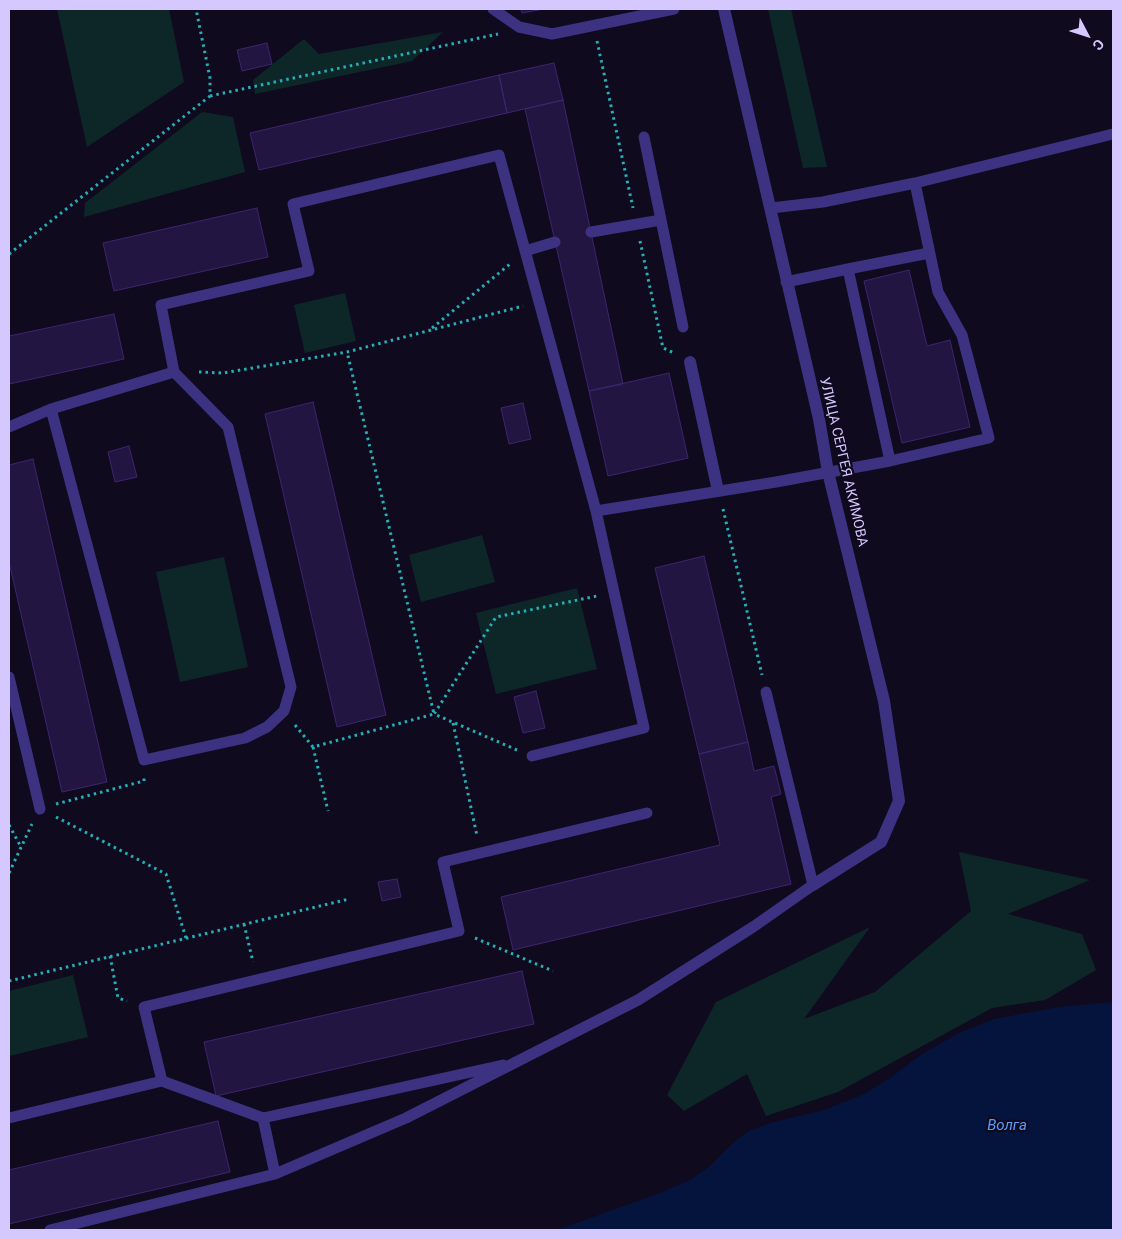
<!DOCTYPE html>
<html>
<head>
<meta charset="utf-8">
<style>
	body { margin:0 }
	#map { position:relative; width:1122px; height:1239px; overflow:hidden; background:#100a1f; font-family:Roboto,sans-serif }
	canvas { display:block }
	.frame { position:absolute; inset:0; border:10px solid #d4c8ff; pointer-events:none }
	.north { position:absolute; left:1062px; top:10px; width:50px; height:50px; -webkit-text-stroke:4px #100a1f; paint-order:stroke; rotate:130deg; font-size:14px; font-weight:700; line-height:20px; text-align:center; color:#d4c8ff }
	.north::after { content:''; display:block; margin:auto; width:18px; height:22px; background:#d4c8ff; clip-path:polygon(50% 0,100% 100%,50% 72%,0 100%) }
</style>
</head>
<body>
<div id="map">
<canvas width="1122" height="1239"></canvas>
<div class="frame"></div>
<div class="north">С</div>
</div>
<script>
const c = document.querySelector('canvas').getContext('2d');
c.lineJoin = 'round';
function fillPath(path, color) {
  c.fillStyle = color;
  c.fill(path, 'evenodd');
}
function shape(rows) {
  const path = new Path2D();
  for (const r of rows) {
    path.moveTo(r[0], r[1]);
    for (let i = 2; i < r.length; i += 2) path.lineTo(r[i], r[i + 1]);
  }
  return path;
}
function strokePath(path, color, width, dash) {
  c.strokeStyle = color;
  c.lineWidth = width;
  c.lineCap = dash ? 'butt' : 'round';
  c.setLineDash(dash || []);
  c.stroke(path);
}
function write(font, color, halo, rows, align = 'center') {
  c.font = font + ' Roboto,sans-serif';
  c.lineWidth = 4.5;
  c.setLineDash([]);
  c.textBaseline = 'middle';
  c.strokeStyle = halo;
  c.fillStyle = color;
  for (const [text, x, y, turn = 0] of rows) {
    c.save();
    c.translate(x, y);
    c.rotate((+turn || 0) * Math.PI / 180);
    c.textAlign = isNaN(turn) ? turn : align;
    if (halo) c.strokeText(text, 0, 0);
    c.fillText(text, 0, 0);
    c.restore();
  }
}
const green = shape([
	[57,9,169,9,184,82,87,147],
	[768,9,791,9,827,167,803,168],
	[443,32,412,61,255,94,253,80,304,39,319,54],
	[202,112,233,117,245,172,84,217,85,203],
	[345,293,356,341,305,353,294,305],
	[482,535,495,582,421,602,409,555],
	[224,557,248,667,180,682,156,572],
	[577,588,597,669,496,694,476,613],
	[959,852,1090,880,1008,914,1082,934,1096,970,1045,1000,992,1008,838,1092,766,1116,747,1074,684,1111,667,1095,716,1002,870,927,804,1019,875,992,971,911],
	[73,975,88,1037,9,1056,9,991]
]);
const water = shape([
	[1113,1002,1113,1230,557,1230,660,1193,692,1179,710,1166,734,1142,749,1131,770,1123,824,1110,862,1095,890,1078,922,1054,959,1033,994,1019,1059,1007]
]);
const building = shape([
	[521,9,544,9,522,13,521,9],
	[267,43,272,64,242,71,237,50,267,43],
	[554,63,563,100,507,113,499,75,554,63],
	[499,75,507,113,259,170,250,133,499,75],
	[563,100,623,384,589,391,525,109,563,100],
	[257,208,268,257,114,291,103,243,257,208],
	[909,270,927,346,950,340,970,427,902,443,864,281,909,270],
	[114,314,124,359,9,384,9,336,114,314],
	[669,373,688,458,608,476,589,391,669,373],
	[313,402,386,715,337,727,265,414,313,402],
	[523,403,531,439,509,444,501,408,523,403],
	[129,446,137,477,115,482,108,452,129,446],
	[33,459,107,782,62,792,9,562,9,465,33,459],
	[704,556,748,742,699,754,655,568,704,556],
	[536,691,545,728,523,733,514,697,536,691],
	[748,742,754,771,774,766,781,794,771,797,791,884,513,950,501,897,720,845,699,754,748,742],
	[397,879,401,897,382,901,378,882,397,879],
	[522,971,534,1024,216,1096,204,1042,522,971],
	[218,1121,230,1172,9,1224,9,1170,218,1121]
]);
const path = shape([
	[597,41,633,208],
	[210,96,498,34],
	[640,241,663,348,674,353],
	[9,254,210,96,210,78,196,9],
	[432,328,510,264],
	[199,372,223,373,347,352,523,306],
	[723,509,762,675],
	[453,723,477,836],
	[295,725,313,747,434,714,347,352],
	[313,747,328,811],
	[517,750,434,714,496,617,597,596],
	[56,804,144,781,144,776],
	[56,817,166,874,186,938],
	[9,825,21,847],
	[9,873,32,824],
	[244,924,253,962],
	[475,938,553,971],
	[110,956,118,998,127,1001],
	[9,981,349,899]
]);
const service = shape([
	[493,9,519,27,552,34,674,9],
	[644,137,683,327],
	[915,183,938,292,962,335,989,438,890,461,848,269,929,253],
	[771,208,823,202,915,183,1113,134],
	[591,232,661,220],
	[525,251,555,242],
	[786,282,848,269],
	[51,409,144,760,245,738,267,727,284,711,291,687,228,427,174,372],
	[9,427,51,409,174,372,161,305,309,271,293,204,499,155,596,511,776,482,890,461],
	[9,677,40,809],
	[532,756,644,728,596,511],
	[162,1081,263,1118],
	[9,1118,162,1081,144,1007,459,931,443,862,647,813],
	[275,1174,263,1118,503,1065],
	[50,1230,275,1174,406,1118,638,1000,753,927,813,885,766,692]
]);
const pedestrian = shape([
	[690,362,718,491]
]);
const tertiary = shape([
	[724,9,819,419,828,472,884,701,899,801,881,842,813,885]
]);
const streetNames = [
	["УЛИЦА СЕРГЕЯ АКИМОВА",843,462,77]
];
const waterNames = [
	["Волга",1007,1126]
];
fillPath(green, '#0d2729');
fillPath(water, '#05143d');
fillPath(building, '#231541');
strokePath(building, '#3c256f', 1);
strokePath(path, '#24b0b7', 3, [2.5, 4]);
strokePath(service, '#3d3281', 11);
strokePath(pedestrian, '#3d3281', 12);
strokePath(tertiary, '#3d3281', 12);
write('14px', '#d4c8ff', '#100a1f', streetNames);
write('italic 15px', '#569fff', '#100a1f', waterNames);
</script>
</body>
</html>
